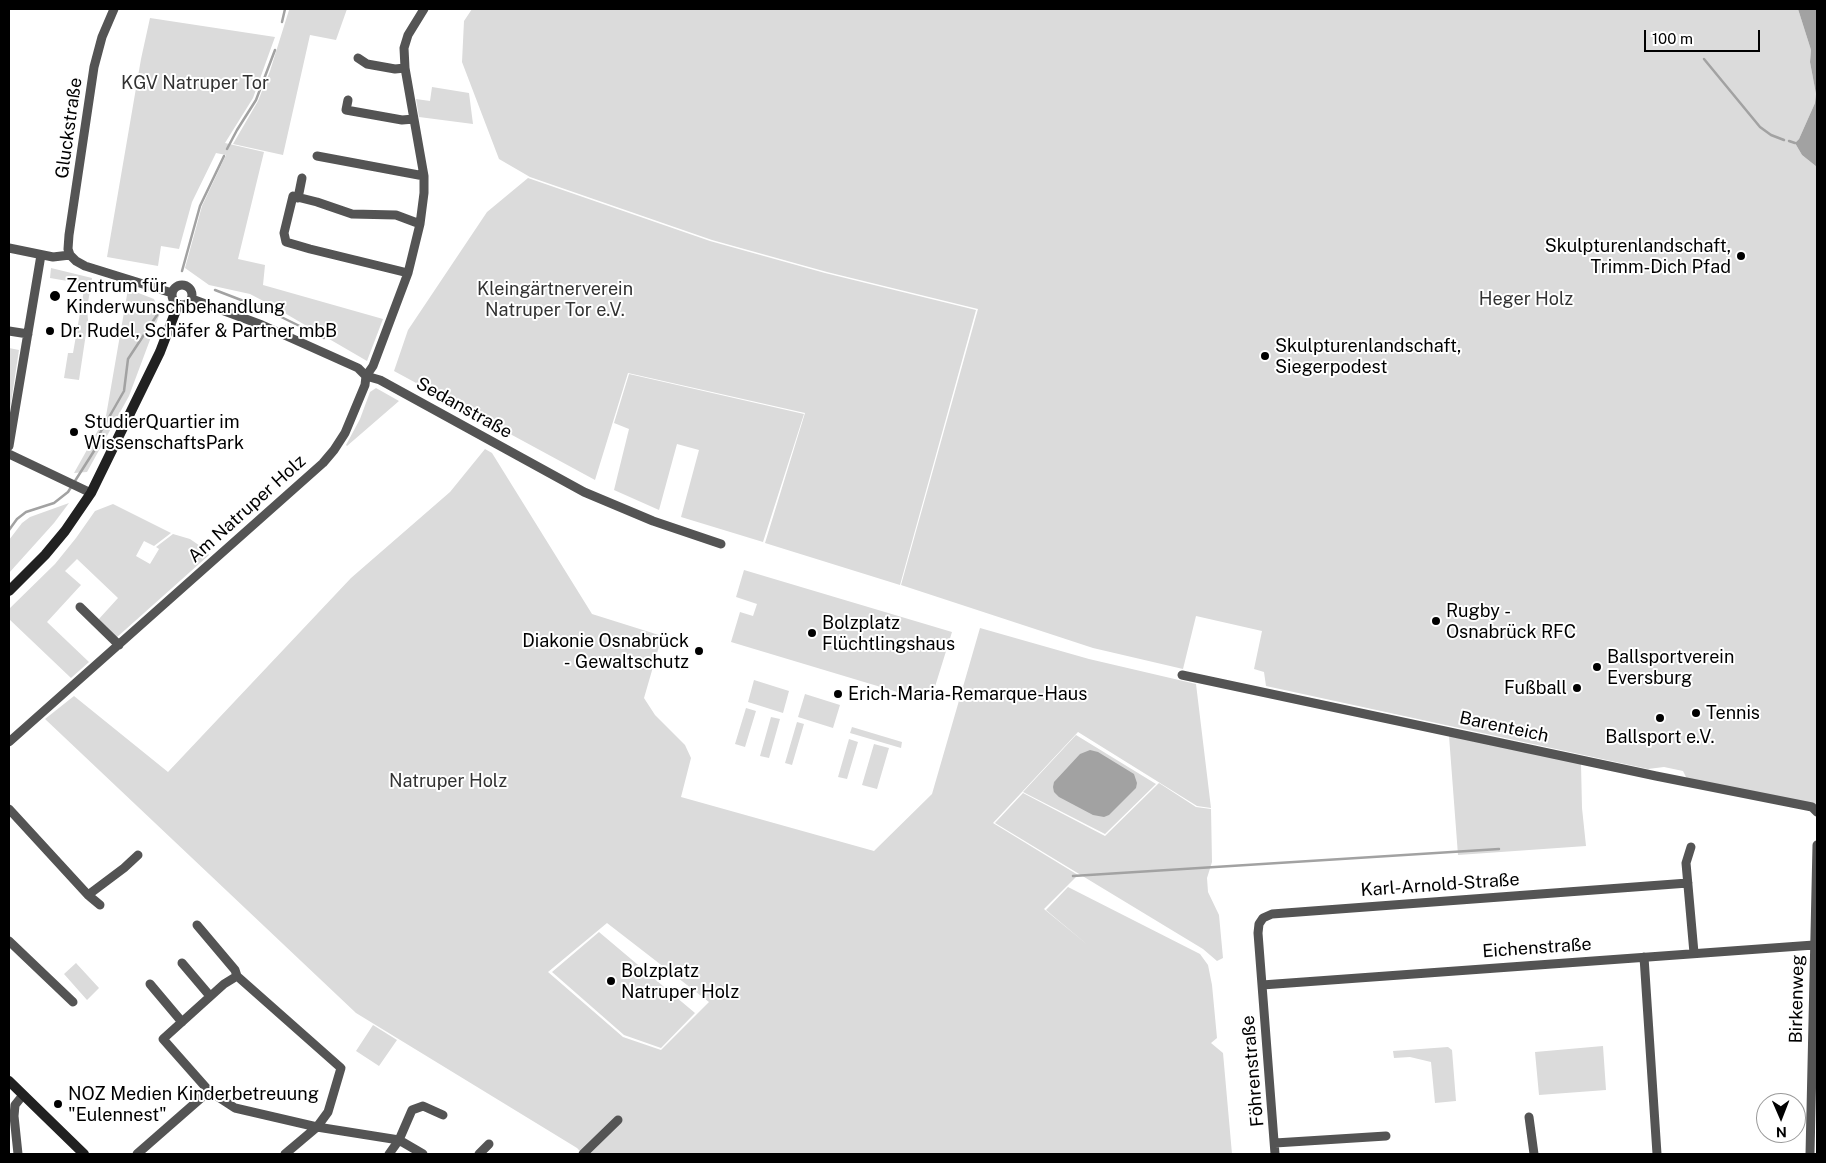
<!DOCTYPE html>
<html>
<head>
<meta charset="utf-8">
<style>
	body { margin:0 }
	#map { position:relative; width:1826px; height:1163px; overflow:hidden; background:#fff; font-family:"Public Sans",sans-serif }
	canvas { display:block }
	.frame { position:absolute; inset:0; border:10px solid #000; pointer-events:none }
	.north { position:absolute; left:1756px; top:1093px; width:50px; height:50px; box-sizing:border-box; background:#fff; border:1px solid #999; border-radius:50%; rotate:179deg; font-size:14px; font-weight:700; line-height:20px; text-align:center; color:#000 }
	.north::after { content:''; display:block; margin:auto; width:18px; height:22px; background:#000; clip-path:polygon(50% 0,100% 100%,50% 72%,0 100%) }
	.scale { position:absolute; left:1644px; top:30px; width:116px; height:22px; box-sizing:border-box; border:2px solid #000; border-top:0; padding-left:6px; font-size:15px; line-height:18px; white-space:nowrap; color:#000; -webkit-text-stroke:4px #fff; paint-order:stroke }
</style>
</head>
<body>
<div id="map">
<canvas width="1826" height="1163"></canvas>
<div class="frame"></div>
<div class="north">N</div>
<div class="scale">100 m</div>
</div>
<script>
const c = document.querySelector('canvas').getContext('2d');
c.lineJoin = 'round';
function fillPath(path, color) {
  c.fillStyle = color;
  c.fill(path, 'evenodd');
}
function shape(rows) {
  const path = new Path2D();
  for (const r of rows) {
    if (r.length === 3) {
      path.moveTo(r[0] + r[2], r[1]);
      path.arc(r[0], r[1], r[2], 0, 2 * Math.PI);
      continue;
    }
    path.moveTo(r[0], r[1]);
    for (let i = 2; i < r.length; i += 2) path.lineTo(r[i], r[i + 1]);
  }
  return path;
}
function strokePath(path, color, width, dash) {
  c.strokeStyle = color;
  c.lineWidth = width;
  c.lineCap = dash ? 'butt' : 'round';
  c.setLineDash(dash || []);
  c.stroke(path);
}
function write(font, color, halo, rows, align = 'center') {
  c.font = font + ' "Public Sans",sans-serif';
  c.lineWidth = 4;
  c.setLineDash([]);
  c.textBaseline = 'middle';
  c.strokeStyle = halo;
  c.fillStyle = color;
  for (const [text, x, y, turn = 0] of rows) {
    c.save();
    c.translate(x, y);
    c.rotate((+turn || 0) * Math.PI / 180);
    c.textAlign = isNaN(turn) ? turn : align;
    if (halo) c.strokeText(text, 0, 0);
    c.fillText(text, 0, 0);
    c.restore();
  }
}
const green = shape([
	[291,9,347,9,336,40,310,35,283,155,233,144,258,101,270,71,289,10],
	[472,9,1798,9,1811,50,1810,62,1816,94,1815,103,1799,139,1795,143,1802,155,1817,167,1817,806,1687,779,1683,771,1664,767,1648,769,1266,686,1264,672,1254,669,1262,631,1196,616,1183,669,1093,648,901,585,978,309,827,272,712,240,530,177,499,159,462,62,464,21],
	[150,18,275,37,253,98,225,143,264,152,238,259,265,265,263,285,383,319,367,361,269,304,250,294,209,285,185,268,202,206,226,155,216,153,192,202,179,249,161,246,158,266,107,257,141,59],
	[432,87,469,93,473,124,419,117,416,99,430,101],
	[528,178,710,241,825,273,976,310,900,585,765,543,805,413,628,373,595,480,394,371,408,330,487,212],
	[51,268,92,278,87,309,88,320,79,380,64,378,68,353,73,353,85,284,50,278],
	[128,289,154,299,160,313,129,396,87,472,74,473,106,416],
	[9,348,19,350,9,416],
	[629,374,804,414,763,542,681,517,699,450,677,444,659,510,614,490,629,429,614,423],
	[376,388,399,401,347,446,346,445,360,419,370,392],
	[485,449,492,453,592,614,662,636,644,698,655,715,685,745,691,758,681,797,874,851,932,794,980,628,1089,659,1196,684,1211,808,1197,806,1078,732,993,823,1078,875,1044,909,1089,946,1046,910,1068,887,1200,954,1208,965,1212,985,1217,1038,1211,1043,1223,1053,1232,1154,583,1154,577,1148,356,1013,45,719,74,696,168,772,351,578,450,492],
	[607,923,709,1002,661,1050,623,1037,548,972],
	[69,503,54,523,9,573,9,540,22,523,30,517],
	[113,504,171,533,154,546,144,541,136,556,150,564,159,549,156,547,173,534,190,539,203,548,209,555,116,638,98,620,118,598,77,559,65,571,81,585,47,622,89,662,71,678,9,619,9,609,55,564,76,538,95,511],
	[744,570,952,632,933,693,926,692,924,700,731,642,740,612,753,616,757,604,736,597],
	[754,680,789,691,783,713,748,702],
	[805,694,840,705,833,728,798,717],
	[746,708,756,711,745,747,735,744],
	[771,717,780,719,769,758,760,756],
	[797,722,804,724,792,765,785,763],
	[852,727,902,742,901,748,850,733],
	[1076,735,1156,784,1105,834,1023,792],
	[1449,736,1581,764,1582,808,1586,846,1458,855],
	[849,739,858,742,847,779,838,777],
	[874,744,889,748,877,789,862,785],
	[1159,783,1196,807,1211,809,1212,862,1207,878,1208,892,1219,915,1223,958,1217,961,1203,949,995,823,1023,793,1105,836],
	[599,932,695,1013,661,1048,624,1035,552,972],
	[76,963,99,988,87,1000,64,974],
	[373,1025,397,1040,379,1066,356,1051],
	[1603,1046,1606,1090,1539,1095,1535,1052],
	[1448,1047,1452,1050,1456,1101,1435,1103,1431,1062,1410,1057,1394,1058,1393,1051]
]);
const water = shape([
	[1798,9,1817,9,1817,167,1802,155,1795,143,1799,139,1815,103,1816,94,1810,62,1811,50],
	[1090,750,1098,752,1134,774,1137,783,1136,788,1109,815,1104,817,1093,815,1059,797,1054,792,1053,787,1054,782,1080,754]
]);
const stream = shape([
	[282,22,285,9],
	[1704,59,1760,127,1771,135,1784,140],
	[1789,141,1795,143],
	[227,149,237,130,256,100,275,50],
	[182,271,200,206,224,156],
	[215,290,267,310,324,338],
	[9,530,17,519,26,512,54,503,68,492,94,451,100,433,124,391,128,359,159,312],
	[1073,876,1499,849]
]);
const street = shape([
	[358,58,367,64,395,69,405,68],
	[348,100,346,110,402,120,414,119],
	[317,156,424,176],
	[298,198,302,178],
	[9,248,53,257,70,255],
	[70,255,68,249,69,235,94,67,102,37,114,9],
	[70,255,76,261,85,266,172,293],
	[408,273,310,249,286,242,284,233,293,196,317,202,352,214,396,215,420,224],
	[182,295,10],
	[192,299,262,325,358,368,366,376,380,380,584,492,653,521,721,544],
	[9,331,28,334],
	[366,376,373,366,408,273,420,224,424,193,424,176,405,68,404,48,408,35,424,9],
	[9,446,41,255],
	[9,454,91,493],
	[80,607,119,645],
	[1182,675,1656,776,1812,807,1817,812],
	[9,742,323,463,334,450,345,433,365,385,366,376],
	[9,809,88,895,100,905],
	[1691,847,1686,863,1694,953],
	[88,895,124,868,138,855],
	[197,925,235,970,237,976,341,1068,328,1112,317,1127,285,1154],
	[9,941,73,1002],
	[1644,957,1657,1154],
	[182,963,210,996],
	[237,976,224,984,163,1039,209,1091,235,1108,317,1127,399,1140,423,1154],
	[150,984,182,1022],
	[1262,985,1814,945],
	[1529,1117,1534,1154],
	[1275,1143,1386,1136],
	[18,1154,14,1116,15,1105,23,1095],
	[137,1154,209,1091],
	[389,1154,399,1140,412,1110,423,1106,443,1115],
	[479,1154,489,1144],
	[583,1154,618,1120],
	[1275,1154,1258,933,1259,924,1263,918,1272,914,1688,883],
	[1810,1154,1817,845]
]);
const secondary = shape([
	[9,591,45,555,65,531,91,493,160,352,178,305],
	[9,1081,84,1154]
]);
const markers = [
	[1741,256,5,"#000"],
	[55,296,6,"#000"],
	[50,331,5,"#000"],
	[1265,356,5,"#000"],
	[74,432,5,"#000"],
	[1436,621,5,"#000"],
	[812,633,5,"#000"],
	[699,651,5,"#000"],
	[1597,667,5,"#000"],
	[1577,688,5,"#000"],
	[838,694,5,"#000"],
	[1696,713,5,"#000"],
	[1660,718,5,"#000"],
	[611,981,5,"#000"],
	[58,1104,5,"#000"]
];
const parkNames = [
	["KGV Natruper Tor",195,83],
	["Kleingärtnerverein",555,289],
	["Natruper Tor e.V.",555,310],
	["Heger Holz",1526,299],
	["Natruper Holz",448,781]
];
const streetNames = [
	["Gluckstraße",69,128,-82],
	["Sedanstraße",464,408,29],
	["Am Natruper Holz",247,509,-42],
	["Barenteich",1504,727,12],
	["Karl-Arnold-Straße",1440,885,-4],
	["Eichenstraße",1537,948,-4],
	["Birkenweg",1797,999,-89],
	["Föhrenstraße",1253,1071,-95]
];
const poiNames = [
	["Skulpturenlandschaft,",1731,246,"right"],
	["Trimm-Dich Pfad",1731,267,"right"],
	["Zentrum für",66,286],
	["Kinderwunschbehandlung",66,307],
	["Dr. Rudel, Schäfer & Partner mbB",60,331],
	["Skulpturenlandschaft,",1275,346],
	["Siegerpodest",1275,367],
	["StudierQuartier im",84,422],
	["WissenschaftsPark",84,443],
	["Rugby -",1446,611],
	["Osnabrück RFC",1446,632],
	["Bolzplatz",822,623],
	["Flüchtlingshaus",822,644],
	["Diakonie Osnabrück",689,641,"right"],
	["- Gewaltschutz",689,662,"right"],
	["Ballsportverein",1607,657],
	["Eversburg",1607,678],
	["Fußball",1567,688,"right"],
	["Erich-Maria-Remarque-Haus",848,694],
	["Tennis",1706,713],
	["Ballsport e.V.",1660,737,"center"],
	["Bolzplatz",621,971],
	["Natruper Holz",621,992],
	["NOZ Medien Kinderbetreuung",68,1094],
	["\"Eulennest\"",68,1115]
];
fillPath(green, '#dbdbdb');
fillPath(water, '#a2a2a2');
strokePath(stream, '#a2a2a2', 2.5);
strokePath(street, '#545454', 9);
strokePath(secondary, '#212121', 10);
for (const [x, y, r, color] of markers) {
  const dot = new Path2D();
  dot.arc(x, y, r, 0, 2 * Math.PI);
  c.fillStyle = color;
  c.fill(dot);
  strokePath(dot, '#fff', 2);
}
write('18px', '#323232', '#fff', parkNames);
write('18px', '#000', '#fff', streetNames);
write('18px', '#000', '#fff', poiNames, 'left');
</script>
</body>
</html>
